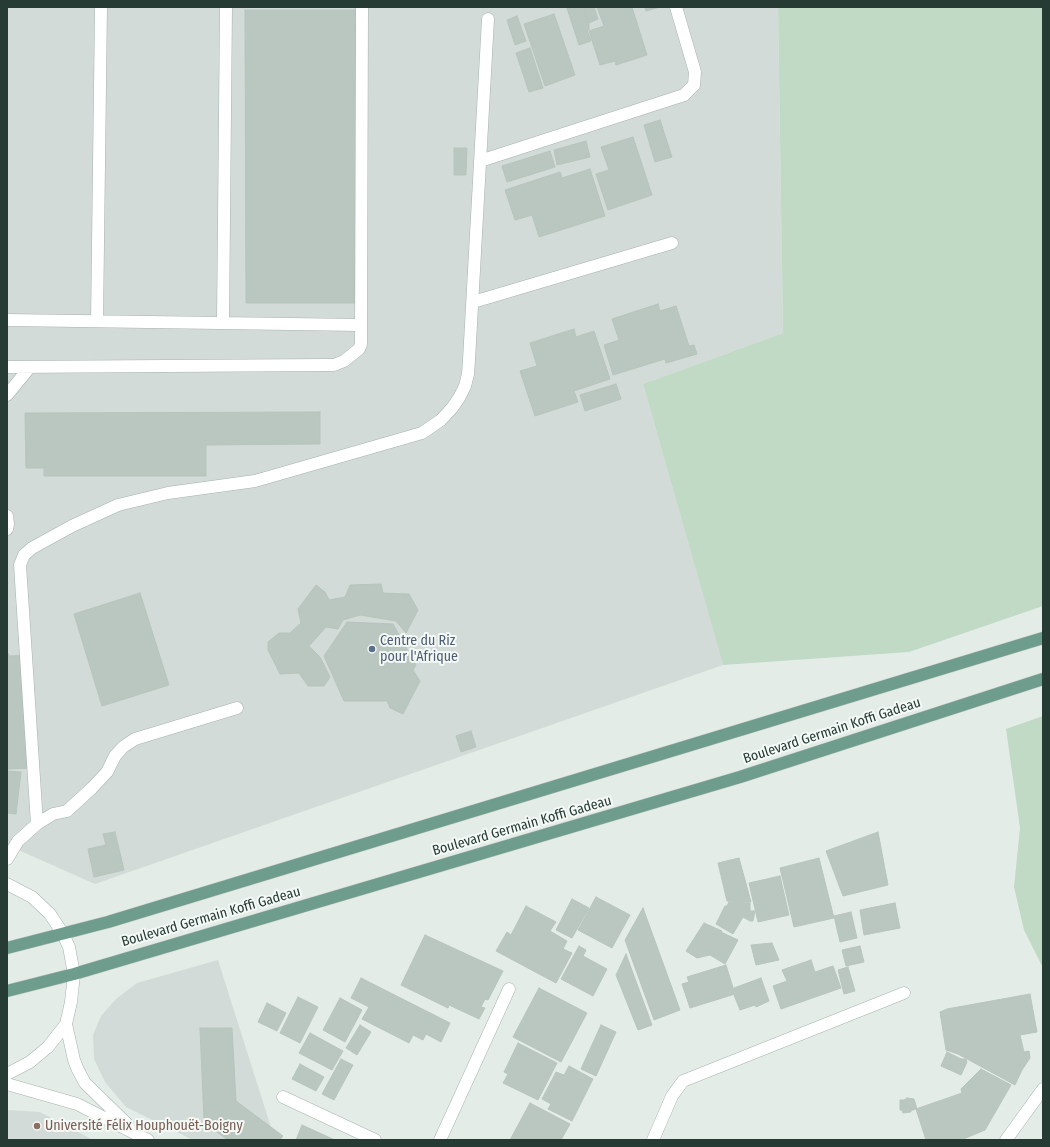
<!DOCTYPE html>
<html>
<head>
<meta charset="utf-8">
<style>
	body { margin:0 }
	#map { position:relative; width:1050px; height:1147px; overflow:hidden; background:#e4ece8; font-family:"Fira Sans Condensed",sans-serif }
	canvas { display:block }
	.frame { position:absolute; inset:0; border:8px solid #253b34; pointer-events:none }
</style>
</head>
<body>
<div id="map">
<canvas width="1050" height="1147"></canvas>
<div class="frame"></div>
</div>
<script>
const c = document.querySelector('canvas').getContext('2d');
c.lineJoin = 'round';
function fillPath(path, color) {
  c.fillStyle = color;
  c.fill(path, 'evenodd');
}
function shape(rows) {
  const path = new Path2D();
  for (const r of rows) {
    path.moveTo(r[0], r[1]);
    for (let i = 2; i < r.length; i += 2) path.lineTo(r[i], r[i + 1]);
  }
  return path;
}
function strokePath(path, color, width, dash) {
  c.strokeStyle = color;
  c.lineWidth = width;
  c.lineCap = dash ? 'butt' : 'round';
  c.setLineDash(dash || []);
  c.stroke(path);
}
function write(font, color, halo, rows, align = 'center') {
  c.font = font + ' "Fira Sans Condensed",sans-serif';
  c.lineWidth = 4;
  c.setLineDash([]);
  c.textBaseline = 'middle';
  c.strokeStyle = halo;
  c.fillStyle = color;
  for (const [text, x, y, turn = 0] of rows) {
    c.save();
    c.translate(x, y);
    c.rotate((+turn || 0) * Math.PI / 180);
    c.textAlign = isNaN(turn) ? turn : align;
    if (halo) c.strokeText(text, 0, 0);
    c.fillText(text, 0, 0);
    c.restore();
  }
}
const built = shape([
	[7,7,778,7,783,333,643,384,723,665,95,884,7,845],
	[218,960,275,1140,193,1140,126,1107,105,1082,94,1059,93,1035,101,1016,116,999,137,983],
	[7,1110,40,1112,93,1140,7,1140]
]);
const green = shape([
	[778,7,1043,7,1043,606,909,652,723,665,643,384,783,333],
	[1043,716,1043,968,1024,930,1014,887,1020,828,1006,729]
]);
const building = shape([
	[570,7,583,7,589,25,589,30,587,30,591,41,579,45,567,8,570,7],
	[583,7,594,7,598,19,589,23,583,7],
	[597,7,632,7,647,55,616,65,615,61,600,65,589,31,604,26,597,7],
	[645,7,660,7,646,11,645,7],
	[245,10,359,10,360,303,246,303,245,10],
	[554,14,575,75,545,86,524,24,554,14],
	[517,16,526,41,515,45,507,20,517,16],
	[530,48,543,88,529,92,516,53,530,48],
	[660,120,672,157,655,162,644,125,660,120],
	[633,137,652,195,608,210,596,174,609,170,601,147,633,137],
	[586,141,590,157,557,165,554,150,586,141],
	[454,148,467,148,466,175,454,175,454,148],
	[550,151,555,167,507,182,502,166,550,151],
	[590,169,605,216,539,237,532,215,515,220,505,190,560,172,562,178,590,169],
	[658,304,660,311,676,306,689,346,694,345,697,354,666,363,665,359,613,375,604,345,619,340,612,319,658,304],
	[574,329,576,337,594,331,610,379,574,391,578,402,535,416,520,371,537,366,530,343,574,329],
	[616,384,621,399,585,411,580,395,616,384],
	[320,412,320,444,206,445,206,476,44,476,44,468,26,468,25,413,320,412],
	[381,584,383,593,409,594,418,610,406,633,396,621,360,615,343,620,338,629,326,627,309,646,320,657,330,677,324,686,308,686,299,673,280,674,268,650,268,642,279,633,290,633,301,623,298,609,316,585,325,592,329,600,345,597,350,585,381,584],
	[140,593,169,685,102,706,74,614,140,593],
	[347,622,393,624,416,665,413,670,420,681,403,714,390,708,387,701,344,701,324,656,347,622],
	[7,652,10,656,29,655,33,768,7,769,7,652],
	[471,731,476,747,461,752,456,736,471,731],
	[7,771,21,772,16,814,7,813,7,771],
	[115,832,124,870,94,877,88,849,106,845,103,834,115,832],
	[878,832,888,885,843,896,826,851,878,832],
	[739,858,751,902,727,901,718,863,739,858],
	[819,858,834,918,794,927,780,868,819,858],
	[780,876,789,915,758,922,749,883,780,876],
	[596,897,630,915,612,948,578,930,596,897],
	[572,899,589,908,572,938,556,930,572,899],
	[729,902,750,903,750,911,755,911,753,921,750,921,743,917,733,934,716,924,725,906,727,906,729,902],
	[895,903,900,928,864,935,860,910,895,903],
	[526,906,556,922,550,931,567,941,563,949,572,953,556,983,496,951,507,932,511,935,526,906],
	[643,908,680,1010,654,1020,625,940,643,908],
	[851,912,857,938,840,942,834,916,851,912],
	[704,923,722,931,721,932,738,940,725,964,710,955,697,958,686,951,704,923],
	[425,935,503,971,488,1000,485,999,481,1007,485,1008,479,1019,449,1005,448,1008,401,985,425,935],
	[772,943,779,960,756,965,751,945,772,943],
	[579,946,586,950,583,956,607,969,593,996,561,979,579,946],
	[860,946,864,962,846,966,842,950,860,946],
	[626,954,652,1025,638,1030,616,975,626,954],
	[811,960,815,972,833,966,841,988,781,1009,773,986,787,981,782,970,811,960],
	[726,965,735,994,690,1008,682,984,689,982,687,977,726,965],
	[848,967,855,991,844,994,838,970,848,967],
	[361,978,450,1023,441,1042,426,1034,423,1040,413,1035,409,1043,362,1019,369,1007,351,998,361,978],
	[761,978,769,1001,756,1007,755,1005,740,1010,734,995,736,995,734,988,761,978],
	[539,988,587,1013,561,1062,513,1037,539,988],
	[1030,994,1037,1032,1020,1035,1024,1052,1029,1051,1030,1058,1022,1070,1015,1085,958,1054,946,1050,940,1012,947,1009,1030,994],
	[298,997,318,1007,300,1043,280,1033,298,997],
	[340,998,362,1010,345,1042,323,1030,340,998],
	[267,1003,286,1013,277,1031,258,1022,267,1003],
	[360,1025,371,1032,357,1055,346,1048,360,1025],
	[601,1025,616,1032,596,1076,581,1069,601,1025],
	[200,1028,232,1028,236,1101,283,1136,280,1140,228,1140,210,1127,204,1119,200,1028],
	[310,1033,343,1051,332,1070,299,1053,310,1033],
	[518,1043,557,1063,538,1100,503,1083,508,1074,504,1072,518,1043],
	[947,1052,961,1059,966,1059,967,1062,961,1075,941,1066,947,1052],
	[341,1059,353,1065,334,1100,322,1094,341,1059],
	[300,1064,324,1077,316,1091,292,1079,300,1064],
	[569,1066,593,1079,572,1121,548,1109,551,1104,542,1099,556,1072,564,1075,569,1066],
	[981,1069,1011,1085,985,1130,961,1140,926,1140,916,1109,962,1093,961,1089,981,1069],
	[907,1098,914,1099,917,1109,914,1109,914,1110,911,1110,911,1112,903,1113,902,1110,900,1110,900,1100,904,1100,907,1098],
	[530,1103,570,1124,561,1140,510,1140,530,1103],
	[302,1125,335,1140,296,1140,302,1125]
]);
const service = shape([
	[480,161,684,95,694,85,695,72,676,7],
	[473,302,672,243],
	[7,320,361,325],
	[97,321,101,7],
	[223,322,226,7],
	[7,367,327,365,334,365,344,361,359,349,361,344,362,7],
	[7,395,30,367],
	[7,516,8,524,7,529],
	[37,824,20,565,24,555,32,548,72,526,118,505,168,493,255,481,422,433,441,420,452,408,459,398,465,386,468,374,469,360,488,19],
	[7,859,18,841,37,824,53,814,67,811,92,788,107,772,115,756,123,747,135,739,237,708]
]);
const minor = shape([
	[283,1097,375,1140],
	[440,1140,509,989],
	[653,1140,672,1096,683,1081,904,993],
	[1006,1140,1043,1089]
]);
const tertiary = shape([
	[7,884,32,897,50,914,63,934,69,947,74,974,71,1002,66,1024,48,1047,30,1062,7,1074],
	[66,1024,74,1060,78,1070,85,1083,128,1125],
	[7,1084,77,1104,148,1140]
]);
const primary = shape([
	[7,948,108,922,1043,638],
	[7,991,74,974,740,777,1043,679]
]);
const markers = [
	[372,649,4,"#5c6f8a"],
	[37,1126,4,"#8d6e63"]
];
const serviceNames = [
	["Centre du Riz",380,641],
	["pour l'Afrique",380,657]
];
const streetNames = [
	["Boulevard Germain Koffi Gadeau",832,731,-18],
	["Boulevard Germain Koffi Gadeau",522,826,-16],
	["Boulevard Germain Koffi Gadeau",211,917,-16]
];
const educationNames = [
	["Université Félix Houphouët-Boigny",45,1126]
];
fillPath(built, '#d2dbd7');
fillPath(green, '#c0dac5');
fillPath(building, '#bac6c0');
strokePath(building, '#b7c5be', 1);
strokePath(service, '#a7b3ae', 13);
strokePath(minor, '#a7b3ae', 13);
strokePath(tertiary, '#a7b3ae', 13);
strokePath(primary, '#c2c8c6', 13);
strokePath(service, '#fff', 12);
strokePath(minor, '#fff', 12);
strokePath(tertiary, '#fff', 12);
strokePath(primary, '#6e9c8d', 12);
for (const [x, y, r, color] of markers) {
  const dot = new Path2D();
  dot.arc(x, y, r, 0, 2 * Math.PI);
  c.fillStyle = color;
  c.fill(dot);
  strokePath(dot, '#f4f9f6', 1.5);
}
write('14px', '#4e5e75', '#f4f9f6', serviceNames, 'left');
write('14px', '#253b34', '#f4f9f6', streetNames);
write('14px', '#785e54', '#f4f9f6', educationNames, 'left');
</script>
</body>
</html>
